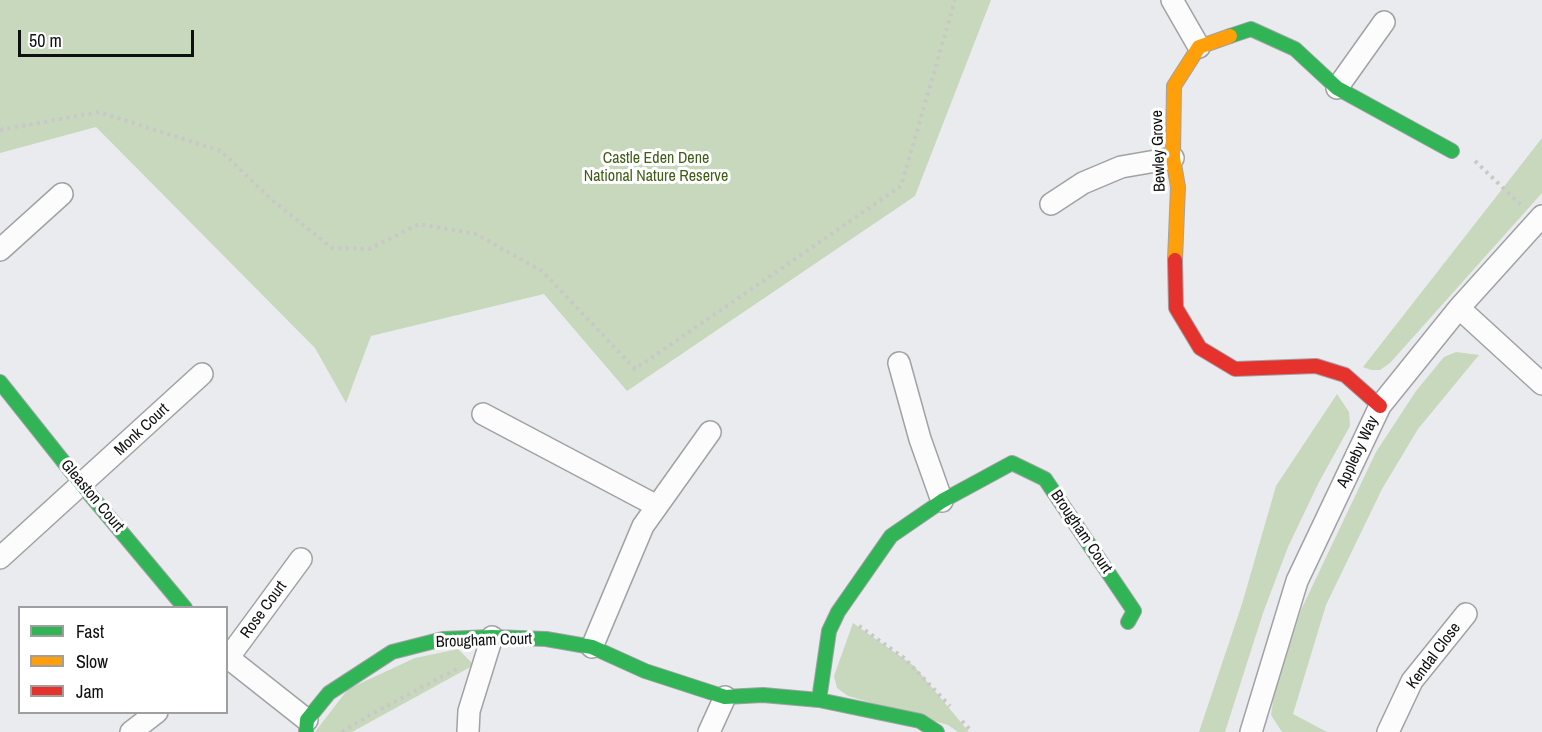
<!DOCTYPE html>
<html>
<head>
<meta charset="utf-8">
<style>
	body { margin:0 }
	#map { position:relative; width:1542px; height:732px; overflow:hidden; background:#e9ebee; font-family:"Archivo Narrow",sans-serif }
	canvas { display:block }
	.legend { position:absolute; left:18px; top:606px; width:210px; height:108px; box-sizing:border-box; background:#fff; border:2px solid #9f9fa0; margin:0; padding:8px 10px; list-style:none; font-size:18px; color:#0f1011 }
	.legend li { display:flex; align-items:center; gap:12px; height:30px }
	.legend b { width:30px; border:2px solid #9f9fa0 }
	.scale { position:absolute; left:18px; top:30px; width:176px; height:27px; box-sizing:border-box; border:3px solid #0f1011; border-top:0; padding-left:8px; font-size:18px; line-height:21px; white-space:nowrap; color:#0f1011; -webkit-text-stroke:4px #fff; paint-order:stroke }
</style>
</head>
<body>
<div id="map">
<canvas width="1542" height="732"></canvas>
<ul class="legend">
<li><b style="height:8px;background:#30b455"></b>Fast</li>
<li><b style="height:8px;background:#ff9f0a"></b>Slow</li>
<li><b style="height:8px;background:#e5322d"></b>Jam</li>
</ul>
<div class="scale">50 m</div>
</div>
<script>
const c = document.querySelector('canvas').getContext('2d');
c.lineJoin = 'round';
function fillPath(path, color) {
  c.fillStyle = color;
  c.fill(path, 'evenodd');
}
function shape(rows) {
  const path = new Path2D();
  for (const r of rows) {
    path.moveTo(r[0], r[1]);
    for (let i = 2; i < r.length; i += 2) path.lineTo(r[i], r[i + 1]);
  }
  return path;
}
function strokePath(path, color, width, dash) {
  c.strokeStyle = color;
  c.lineWidth = width;
  c.lineCap = dash ? 'butt' : 'round';
  c.setLineDash(dash || []);
  c.stroke(path);
}
function write(font, color, halo, rows, align = 'center') {
  c.font = font + ' "Archivo Narrow",sans-serif';
  c.lineWidth = 6;
  c.setLineDash([]);
  c.textBaseline = 'middle';
  c.strokeStyle = halo;
  c.fillStyle = color;
  for (const [text, x, y, turn = 0] of rows) {
    c.save();
    c.translate(x, y);
    c.rotate((+turn || 0) * Math.PI / 180);
    c.textAlign = isNaN(turn) ? turn : align;
    if (halo) c.strokeText(text, 0, 0);
    c.fillText(text, 0, 0);
    c.restore();
  }
}
const green = shape([
	[0,0,991,0,915,196,627,391,544,294,371,336,346,403,315,348,96,127,0,153],
	[1542,138,1542,193,1390,363,1380,370,1371,370,1363,367],
	[1456,352,1479,355,1418,429,1382,489,1326,605,1293,714,1327,732,1282,732,1271,715,1274,695,1301,610,1376,452,1416,391,1444,357],
	[1337,394,1349,412,1350,426,1319,482,1288,547,1263,613,1225,732,1199,732,1242,604,1276,486],
	[853,623,914,666,969,732,958,732,948,725,848,696,837,688,834,676],
	[458,649,474,665,352,732,315,732,348,689,415,658]
]);
const path = shape([
	[0,130,99,112,221,151,272,200,332,248,369,249,419,224,476,234,542,271,635,369,901,186,955,0],
	[1475,161,1522,206],
	[859,626,904,658,950,706],
	[962,721,972,732],
	[342,732,368,716,460,667]
]);
const street = shape([
	[1172,0,1199,47],
	[1337,88,1384,22],
	[1051,204,1083,183,1121,167,1173,158],
	[0,250,62,194],
	[1459,308,1542,384],
	[899,363,920,439,942,501],
	[483,414,657,506],
	[0,558,202,374],
	[592,647,643,526,710,432],
	[226,656,307,720],
	[226,661,301,559],
	[131,732,157,712],
	[468,732,469,711,492,637],
	[709,732,725,697],
	[1251,732,1297,581,1380,406,1459,308,1542,216],
	[1388,732,1412,681,1466,614]
]);
const fast = shape([
	[1230,36,1251,29,1295,49,1337,88,1452,151],
	[0,382,82,485,185,608],
	[819,700,829,631,838,612,891,536,942,501,1012,463,1045,479,1134,611,1128,622],
	[306,732,307,720,329,693,392,652,443,639,492,637,546,639,592,647,645,671,725,697,763,695,819,700,920,721,937,732]
]);
const slow = shape([
	[1175,260,1178,187,1173,158,1174,86,1199,47,1230,36]
]);
const jam = shape([
	[1175,260,1176,308,1200,348,1235,369,1316,366,1345,375,1380,406]
]);
const streetNames = [
	["Bewley Grove",1159,151,-92],
	["Monk Court",142,430,-43],
	["Appleby Way",1358,452,-65],
	["Gleaston Court",92,496,50],
	["Brougham Court",1081,532,56],
	["Rose Court",264,610,-54],
	["Brougham Court",484,641,-2],
	["Kendal Close",1434,656,-53]
];
const parkNames = [
	["Castle Eden Dene",656,159],
	["National Nature Reserve",656,177]
];
fillPath(green, '#c8d8bc');
strokePath(street, '#a1a2a5', 24);
strokePath(fast, '#a1a2a5', 16);
strokePath(slow, '#a1a2a5', 16);
strokePath(jam, '#a1a2a5', 16);
strokePath(path, '#c8c8c9', 4, [3, 4.5]);
strokePath(street, '#fcfcfc', 21);
strokePath(fast, '#30b455', 14);
strokePath(slow, '#ff9f0a', 14);
strokePath(jam, '#e5322d', 14);
write('16px', '#0f1011', '#fff', streetNames);
write('16px', '#3f5e16', '#fff', parkNames);
</script>
</body>
</html>
